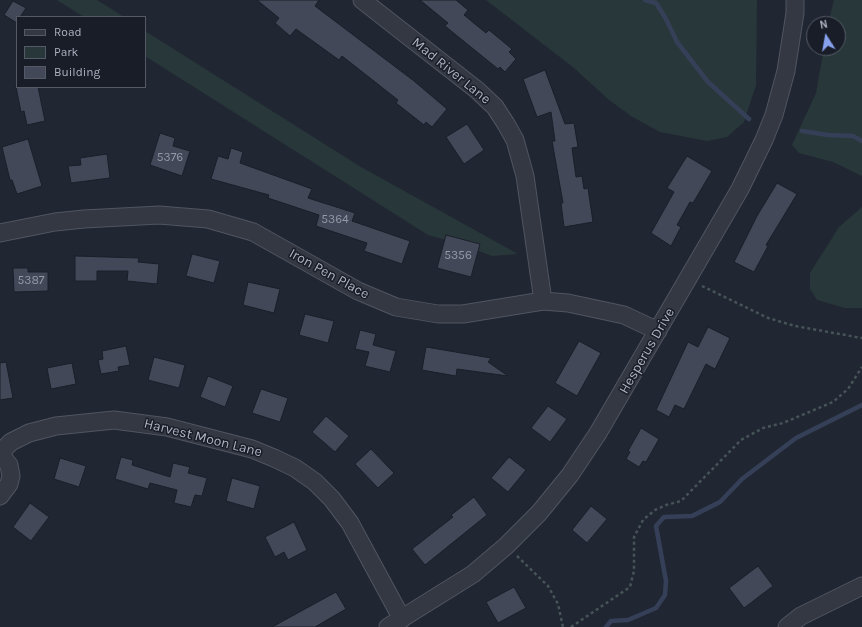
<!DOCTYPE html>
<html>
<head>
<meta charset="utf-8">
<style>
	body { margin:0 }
	#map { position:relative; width:862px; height:627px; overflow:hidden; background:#202632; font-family:Karla,sans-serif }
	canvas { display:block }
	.legend { position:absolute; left:16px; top:16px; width:130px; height:72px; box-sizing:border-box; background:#191d28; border:1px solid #545965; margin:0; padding:5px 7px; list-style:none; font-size:12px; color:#adb2c1 }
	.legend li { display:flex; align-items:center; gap:8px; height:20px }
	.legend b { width:20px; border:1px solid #545965 }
	.north { position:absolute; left:806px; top:16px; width:40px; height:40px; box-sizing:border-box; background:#191d28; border:1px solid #545965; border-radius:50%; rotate:349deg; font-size:11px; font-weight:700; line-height:16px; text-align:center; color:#adb2c1 }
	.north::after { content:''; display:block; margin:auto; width:14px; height:18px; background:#87a1ec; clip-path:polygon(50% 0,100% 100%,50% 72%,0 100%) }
</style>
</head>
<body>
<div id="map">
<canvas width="862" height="627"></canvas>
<ul class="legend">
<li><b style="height:5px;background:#333843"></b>Road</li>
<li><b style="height:11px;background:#283739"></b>Park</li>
<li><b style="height:11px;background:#424857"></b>Building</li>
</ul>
<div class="north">N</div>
</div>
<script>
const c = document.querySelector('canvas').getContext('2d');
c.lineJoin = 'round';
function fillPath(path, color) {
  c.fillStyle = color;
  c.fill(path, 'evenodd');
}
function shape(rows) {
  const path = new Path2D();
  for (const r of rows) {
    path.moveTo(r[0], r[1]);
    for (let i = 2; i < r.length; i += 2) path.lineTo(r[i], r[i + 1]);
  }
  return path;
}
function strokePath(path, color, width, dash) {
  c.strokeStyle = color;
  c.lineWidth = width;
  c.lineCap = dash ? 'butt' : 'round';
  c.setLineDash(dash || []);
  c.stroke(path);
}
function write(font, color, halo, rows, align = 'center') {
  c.font = font + ' Karla,sans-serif';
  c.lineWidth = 3;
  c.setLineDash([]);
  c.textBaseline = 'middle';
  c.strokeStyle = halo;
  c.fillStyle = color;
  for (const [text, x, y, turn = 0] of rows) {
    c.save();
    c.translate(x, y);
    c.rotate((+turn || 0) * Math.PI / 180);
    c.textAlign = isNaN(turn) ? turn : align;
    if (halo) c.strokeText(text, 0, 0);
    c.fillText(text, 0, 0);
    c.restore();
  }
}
const green = shape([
	[57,0,97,0,124,17,84,17],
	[486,0,757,0,756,85,744,122,727,137,707,141,660,132,631,116,609,100,574,68],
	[834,0,862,0,862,176,833,162,799,153,792,145,816,93,824,48,838,48,838,24,828,24],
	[145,31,361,167,518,254,492,256,461,244,428,235,145,56],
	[862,207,862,308,845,308,817,300,810,289,810,273,839,227]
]);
const stream = shape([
	[645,0,656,3,666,19,677,42,708,82,749,119],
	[802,131,828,135,853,136,862,141],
	[606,627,611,621,628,620,656,608,665,595,666,581,656,526,664,517,692,516,720,502,742,479,796,438,862,405]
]);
const building = shape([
	[257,0,319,0,315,6,414,81,447,109,432,127,426,122,424,125,396,103,398,100,342,56,339,60,296,29,290,36,275,23,279,18,257,0],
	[420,0,456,0,468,10,464,15,486,33,489,30,512,49,509,52,516,59,505,72,500,67,498,69,445,26,448,23,420,0],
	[13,1,26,8,20,17,17,17,17,23,4,15,13,1],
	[545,70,565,124,574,123,578,147,572,148,576,177,582,176,584,189,588,188,593,222,564,227,561,203,563,203,552,141,555,141,551,112,537,117,523,79,545,70],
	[16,87,38,87,45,121,27,125,24,111,21,112,16,87],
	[467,124,484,150,464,164,446,137,467,124],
	[160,133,175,138,173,146,190,151,182,176,150,165,160,133],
	[28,139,42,186,17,194,12,180,10,180,2,147,28,139],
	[231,148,243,152,240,163,312,189,308,198,355,213,352,221,410,241,402,264,364,251,367,243,316,226,319,215,268,198,269,195,211,179,218,156,228,159,231,148],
	[107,154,110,178,71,183,68,166,81,165,80,158,107,154],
	[687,156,712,171,693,203,690,202,677,225,681,227,671,246,651,233,674,192,667,188,687,156],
	[777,183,797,194,766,245,768,246,754,272,734,262,757,216,777,183],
	[446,235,480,244,471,277,437,268,446,235],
	[192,254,220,261,214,283,186,276,192,254],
	[75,256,139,258,138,262,159,264,157,284,127,281,128,271,97,271,97,281,75,281,75,256],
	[13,268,28,268,28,272,48,272,48,291,14,292,13,268],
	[248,282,280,289,274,313,243,305,248,282],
	[305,314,334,321,328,343,299,335,305,314],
	[708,327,730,338,715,369,706,364,684,409,675,405,669,417,656,410,688,342,698,347,708,327],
	[360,330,376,334,373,345,396,351,390,372,365,366,369,352,355,349,360,330],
	[579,341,601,353,577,396,555,383,579,341],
	[126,346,130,365,118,367,119,371,101,374,98,360,103,359,102,351,126,346],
	[426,347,491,358,488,362,508,376,457,369,456,376,422,370,426,347],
	[154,357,185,365,179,388,148,380,154,357],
	[6,362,13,398,0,400,0,363,6,362],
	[72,363,76,384,51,389,47,368,72,363],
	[208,376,233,386,225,407,200,397,208,376],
	[261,389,288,398,280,422,252,413,261,389],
	[548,406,567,419,550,442,531,428,548,406],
	[326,416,349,436,335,452,312,432,326,416],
	[641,428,659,439,646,462,643,461,639,467,626,459,630,452,628,451,641,428],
	[371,449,394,473,378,488,355,464,371,449],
	[121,457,133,460,132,465,170,477,173,463,190,467,188,473,207,478,202,496,195,495,191,507,174,503,177,490,150,483,148,489,115,479,121,457],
	[509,457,526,470,508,492,491,478,509,457],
	[60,458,86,466,79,487,54,479,60,458],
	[232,478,260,486,254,509,226,501,232,478],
	[474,497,487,515,425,565,412,549,453,517,451,515,474,497],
	[30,503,49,517,31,541,13,527,30,503],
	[591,506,607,519,587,543,572,530,591,506],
	[294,522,307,550,288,560,284,552,275,557,265,537,294,522],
	[758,566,773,586,744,608,729,588,758,566],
	[514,587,526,608,498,623,486,602,514,587],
	[336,592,346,609,315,627,272,627,336,592]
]);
const path = shape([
	[702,286,768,318,795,326,862,338],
	[517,556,548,586,558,604,563,627],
	[571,627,630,587,634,571,634,537,643,520,655,510,666,505,681,501,741,440,763,428,783,423,833,402,848,389,862,367]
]);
const minor = shape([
	[362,0,477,90,495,107,506,124,515,140,525,176,543,301],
	[0,233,55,222,84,219,159,215,208,219,253,232,358,291,396,307,438,314,463,314,543,301,568,303,624,315,658,331],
	[0,453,11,442,29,433,56,426,114,420,167,427,252,449,274,458,295,468,315,482,332,499,350,523,402,619],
	[0,454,9,465,11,476,9,484,0,496],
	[388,627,473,574,506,546,539,513,570,475,598,433,740,189,764,140,774,115,786,71,795,13,795,0],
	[787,627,801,616,862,586]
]);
const numberNames = [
	["5376",170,158],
	["5364",335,220],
	["5356",458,256],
	["5387",31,281]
];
const streetNames = [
	["Mad River Lane",451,71,39],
	["Iron Pen Place",329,274,29],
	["Hesperus Drive",647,351,-60],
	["Harvest Moon Lane",203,438,14]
];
fillPath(green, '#283739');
strokePath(stream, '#354058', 4.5);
fillPath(building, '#424857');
strokePath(building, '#1b1f2a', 1);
strokePath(minor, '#515562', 19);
strokePath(path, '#465458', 2.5, [3, 3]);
strokePath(minor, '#333843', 17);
write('12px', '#9298a6', null, numberNames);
write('14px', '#adb2c1', '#191d28', streetNames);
</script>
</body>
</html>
